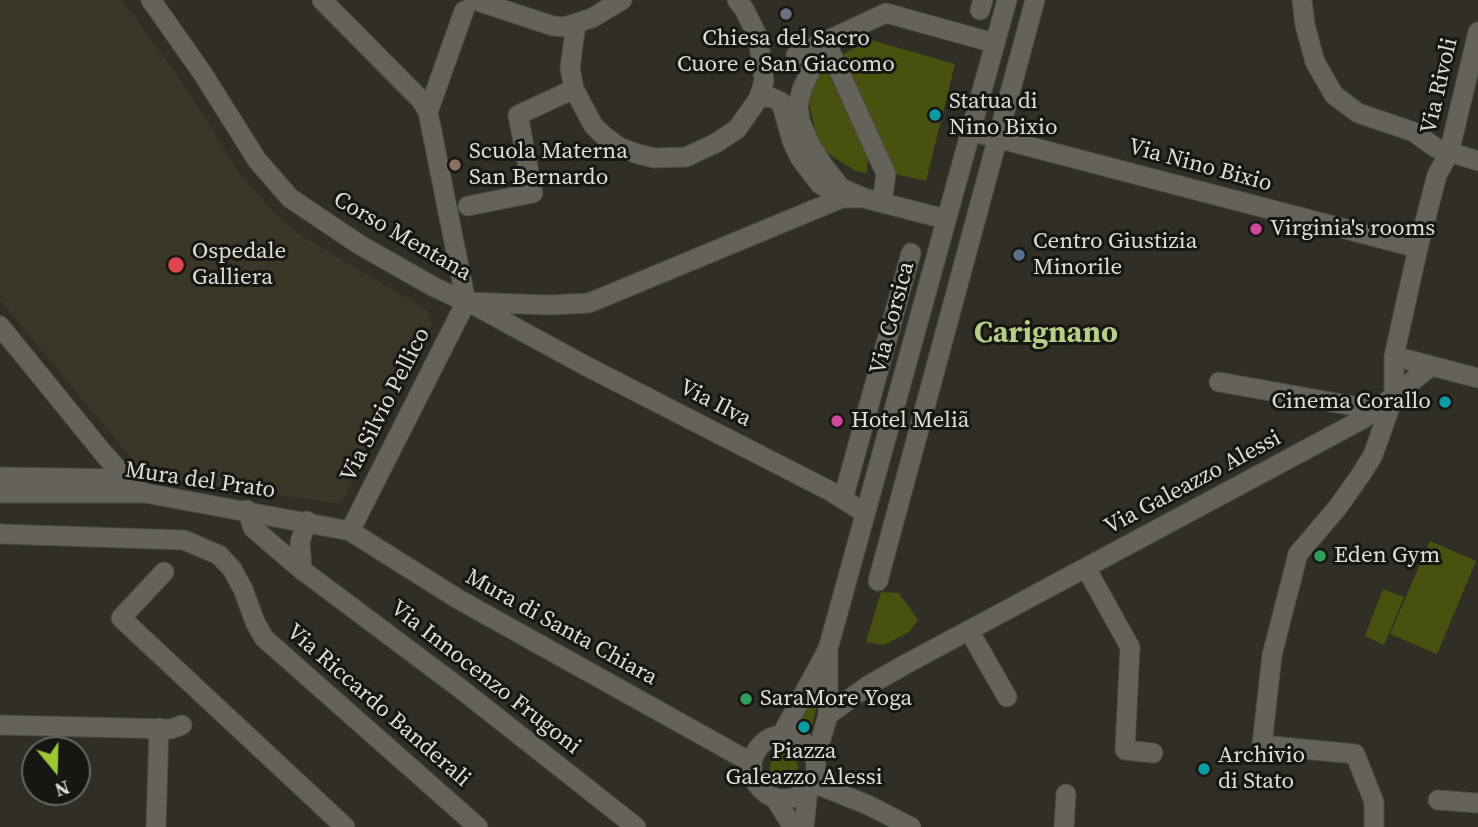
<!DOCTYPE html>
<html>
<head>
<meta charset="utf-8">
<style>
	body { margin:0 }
	#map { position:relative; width:1478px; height:827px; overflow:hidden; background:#302e25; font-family:"Source Serif 4",serif }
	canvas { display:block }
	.north { position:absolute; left:21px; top:736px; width:70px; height:70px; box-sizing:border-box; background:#171612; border:2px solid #676661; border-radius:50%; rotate:161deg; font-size:19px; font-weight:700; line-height:28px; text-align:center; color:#deddd7 }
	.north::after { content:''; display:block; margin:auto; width:24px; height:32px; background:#9cca31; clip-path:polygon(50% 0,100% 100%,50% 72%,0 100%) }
</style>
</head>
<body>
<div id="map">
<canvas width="1478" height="827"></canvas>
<div class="north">N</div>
</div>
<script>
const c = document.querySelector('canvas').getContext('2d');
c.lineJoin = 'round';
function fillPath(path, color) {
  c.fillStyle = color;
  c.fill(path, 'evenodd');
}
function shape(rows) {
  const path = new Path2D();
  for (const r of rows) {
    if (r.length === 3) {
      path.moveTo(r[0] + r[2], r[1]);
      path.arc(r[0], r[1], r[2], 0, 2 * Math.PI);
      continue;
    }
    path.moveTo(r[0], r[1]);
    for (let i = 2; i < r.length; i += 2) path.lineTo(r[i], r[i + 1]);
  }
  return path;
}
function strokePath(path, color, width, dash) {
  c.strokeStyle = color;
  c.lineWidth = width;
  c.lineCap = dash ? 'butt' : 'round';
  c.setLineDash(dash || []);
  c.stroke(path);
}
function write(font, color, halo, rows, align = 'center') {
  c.font = font + ' "Source Serif 4",serif';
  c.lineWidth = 6;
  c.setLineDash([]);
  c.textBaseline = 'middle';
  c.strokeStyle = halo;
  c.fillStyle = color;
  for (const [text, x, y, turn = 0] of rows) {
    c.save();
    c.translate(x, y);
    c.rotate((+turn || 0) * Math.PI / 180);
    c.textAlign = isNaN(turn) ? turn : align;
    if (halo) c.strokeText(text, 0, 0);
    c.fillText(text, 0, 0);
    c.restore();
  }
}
const built = shape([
	[0,0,122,0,186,88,238,171,267,205,294,231,427,310,432,324,341,504,147,477,0,300]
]);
const green = shape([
	[871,40,955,64,926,181,895,174,841,55],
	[824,65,868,155,867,173,856,171,833,157,822,148,817,137,809,104,810,92],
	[1430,541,1476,561,1437,654,1390,634],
	[1383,589,1404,597,1384,645,1365,636],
	[881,592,899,593,918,620,909,632,884,645,866,642],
	[819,687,821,688,811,730,798,722],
	[784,767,14]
]);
const minor = shape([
	[151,0,203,74,257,160,290,198,360,245,434,287,466,302,550,305,589,303,842,198,864,198,945,219],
	[322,0,421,100,428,112,466,302],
	[474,0,553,26,564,27,592,18,622,0],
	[1302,0,1305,25,1315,62,1334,95,1358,113,1414,132,1436,148,1478,161],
	[980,10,983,0],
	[576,24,570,68,574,89,593,125,604,136,619,147,638,154,654,158,686,157,716,143,737,129,759,98,764,81,758,37,744,9,737,0],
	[825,40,802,89,798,105,800,121,811,146,823,165,841,188,862,197],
	[825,40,886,174,882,203],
	[796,55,886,13,994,43],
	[759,98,770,97,781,102,792,141,800,158,820,184,842,198],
	[428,112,464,11],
	[970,131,1418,248],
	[468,206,533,193,518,115,574,89],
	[474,305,586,366,830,491,865,513],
	[0,326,104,454,133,486,145,493],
	[1394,356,1478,378],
	[1219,382,1376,410],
	[0,477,127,479],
	[0,493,145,493,350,531,458,599,752,763],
	[843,499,911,253],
	[247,510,253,528,302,570,461,689,636,827],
	[350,531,466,302],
	[0,534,184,540,219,555,232,569,243,589,255,622,264,638,478,827],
	[1086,568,1130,647,1125,750,1153,753],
	[302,570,300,542,307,521],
	[164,572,121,618,345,827],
	[878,581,1035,0],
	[975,641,1007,697],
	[828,715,869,685,906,664,1361,420,1376,410,1431,366],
	[0,725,171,729,182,725],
	[782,734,828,649,1007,0],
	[784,767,32],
	[816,757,828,715,828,651],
	[813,783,868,805,911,827],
	[774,797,793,827],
	[1438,800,1478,803],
	[156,827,159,728],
	[804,827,808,789],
	[1064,827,1066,794],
	[1374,827,1374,802,1355,754,1262,745,1272,655,1298,554,1338,507,1362,473,1373,455,1394,396,1394,356,1418,248,1437,175,1449,153,1478,32]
]);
const markers = [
	[786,14,7,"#6b7280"],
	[935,115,7,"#0f9aa8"],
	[455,165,7,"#8d6e63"],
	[1256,229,7,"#d1479c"],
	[1019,255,7,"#5c6f8a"],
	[176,265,9,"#e0444e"],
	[1445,402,7,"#0f9aa8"],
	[837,421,7,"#d1479c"],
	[1320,556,7,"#2e9e5b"],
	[746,699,7,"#2e9e5b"],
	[804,727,7,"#0f9aa8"],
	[1204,769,7,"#0f9aa8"]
];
const poiNames = [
	["Chiesa del Sacro",786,39,"center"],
	["Cuore e San Giacomo",786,65,"center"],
	["Statua di",949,102],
	["Nino Bixio",949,128],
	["Scuola Materna",469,152],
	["San Bernardo",469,178],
	["Virginia's rooms",1270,229],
	["Centro Giustizia",1033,242],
	["Minorile",1033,268],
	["Ospedale",192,252],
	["Galliera",192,278],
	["Cinema Corallo",1431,402,"right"],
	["Hotel Meliã",851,421],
	["Eden Gym",1334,556],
	["SaraMore Yoga",760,699],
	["Piazza",804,752,"center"],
	["Galeazzo Alessi",804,778,"center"],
	["Archivio",1218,756],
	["di Stato",1218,782]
];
const streetNames = [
	["Via Rivoli",1440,86,-77],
	["Via Nino Bixio",1200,166,15],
	["Corso Mentana",402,237,30],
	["Via Corsica",893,318,-75],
	["Via Ilva",715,404,27],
	["Via Silvio Pellico",386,405,-63],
	["Mura del Prato",200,481,8],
	["Via Galeazzo Alessi",1193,483,-28],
	["Mura di Santa Chiara",561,628,29],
	["Via Innocenzo Frugoni",485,678,38],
	["Via Riccardo Banderali",378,706,41]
];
const districtNames = [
	["Carignano",1046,334]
];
fillPath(built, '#3a3628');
fillPath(green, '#48520f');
strokePath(minor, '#4b4a42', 21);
strokePath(minor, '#656359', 19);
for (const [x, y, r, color] of markers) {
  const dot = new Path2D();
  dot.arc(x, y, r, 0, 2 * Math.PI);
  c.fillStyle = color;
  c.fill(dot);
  strokePath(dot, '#171612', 2.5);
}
write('23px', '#deddd7', '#171612', poiNames, 'left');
write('23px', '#deddd7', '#171612', streetNames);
write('bold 30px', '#b4cf87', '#171612', districtNames);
</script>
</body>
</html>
